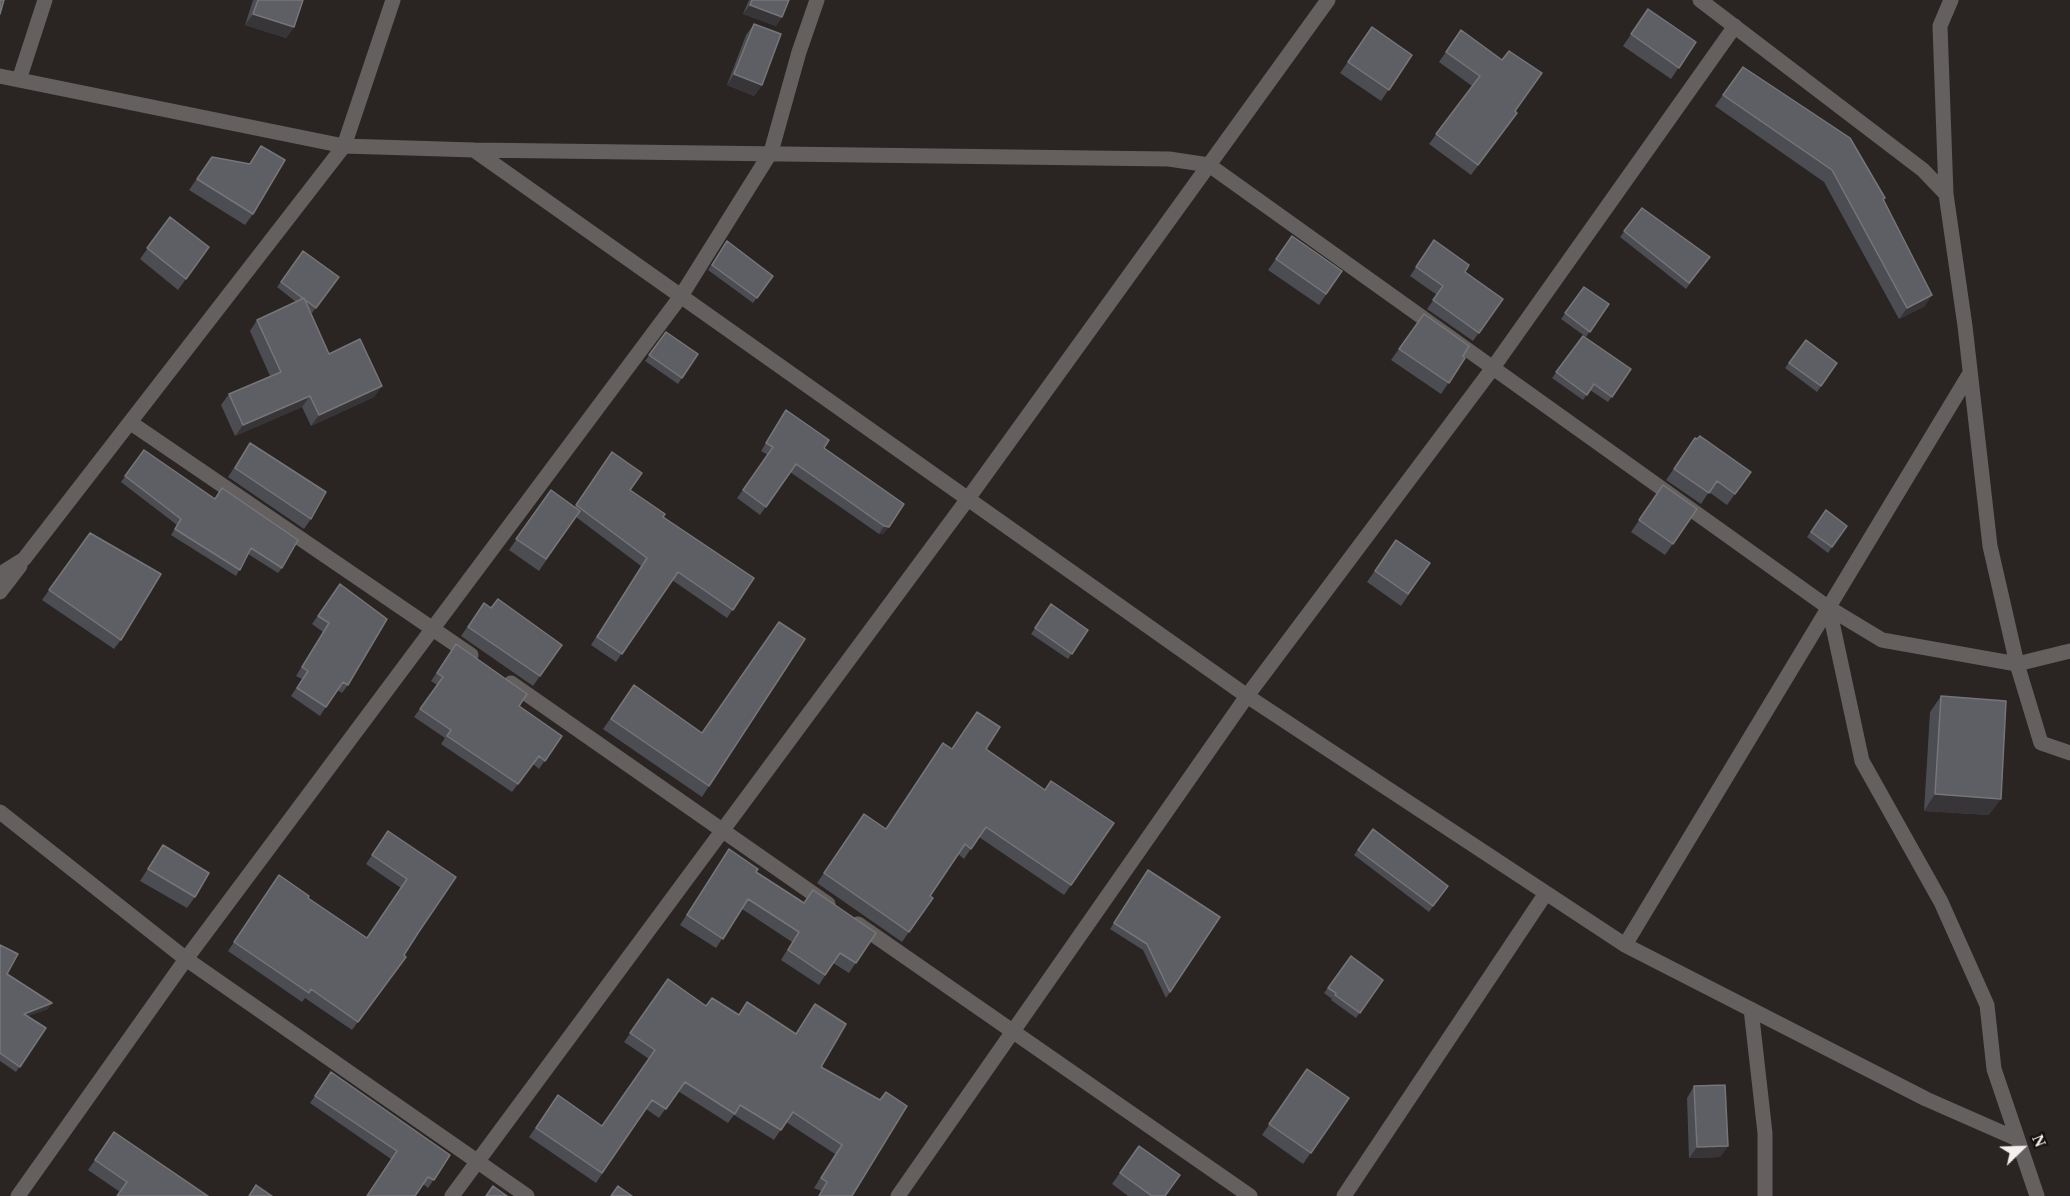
<!DOCTYPE html>
<html>
<head>
<meta charset="utf-8">
<style>
	body { margin:0 }
	#map { position:relative; width:2070px; height:1196px; overflow:hidden; background:#2a2422; font-family:"Times New Roman",serif }
	canvas { display:block }
	.north { position:absolute; left:1992px; top:1118px; width:60px; height:60px; -webkit-text-stroke:4px #110e0d; paint-order:stroke; rotate:67deg; font-size:16px; font-weight:700; line-height:24px; text-align:center; color:#f5f0ef }
	.north::after { content:''; display:block; margin:auto; width:21px; height:27px; background:#f5f0ef; clip-path:polygon(50% 0,100% 100%,50% 72%,0 100%) }
</style>
</head>
<body>
<div id="map">
<canvas width="2070" height="1196"></canvas>
<div class="north">N</div>
</div>
<script>
const c = document.querySelector('canvas').getContext('2d');
c.lineJoin = 'round';
function shape(rows) {
  const path = new Path2D();
  for (const r of rows) {
    path.moveTo(r[0], r[1]);
    for (let i = 2; i < r.length; i += 2) path.lineTo(r[i], r[i + 1]);
  }
  return path;
}
function strokePath(path, color, width, dash) {
  c.strokeStyle = color;
  c.lineWidth = width;
  c.lineCap = dash ? 'butt' : 'round';
  c.setLineDash(dash || []);
  c.stroke(path);
}
function fillPath(path, color) {
  c.fillStyle = color;
  c.fill(path, 'evenodd');
}
const minor = shape([
	[1700,0,1923,170,1946,194],
	[1951,0,1940,26,1946,194,1965,326,1990,546,2017,664,2041,743,2070,753],
	[0,76,344,146,474,150,1247,696,1625,945,1926,1099,2017,1139],
	[19,80,45,0],
	[474,150,1169,159,1209,165,1829,608,1882,640,2017,664,2070,651],
	[131,423,471,655],
	[0,574,24,559,344,146,393,0],
	[0,592,20,566],
	[1829,608,1862,761,1941,902,1987,1005,1994,1069,2037,1196],
	[511,683,828,904],
	[0,812,186,959,527,1196],
	[858,924,1250,1196],
	[1625,945,1970,373],
	[1751,1009,1765,1133,1765,1196],
	[18,1196,186,959,681,296,771,152,799,52,817,0],
	[452,1196,967,500,1328,0],
	[898,1196,1247,696,1492,369,1735,26],
	[1344,1196,1546,893]
]);
const wall = shape([
	[253,0,303,0,294,27,286,38,245,25],
	[749,0,789,0,782,17,776,26,743,14],
	[1648,9,1696,42,1671,79,1623,46],
	[754,24,762,85,754,96,727,85,746,35],
	[1372,27,1412,55,1381,101,1340,73],
	[1461,30,1515,111,1510,123,1471,175,1429,144,1472,86,1439,62],
	[1743,67,1884,200,1925,306,1899,319,1824,182,1715,106],
	[261,146,253,214,245,225,189,190,212,157,249,164],
	[1642,208,1710,257,1686,289,1620,237],
	[170,217,209,247,178,290,140,259],
	[1292,236,1342,271,1319,305,1268,270],
	[1434,240,1465,272,1503,299,1473,341,1427,309,1437,295,1410,276],
	[727,241,773,276,753,303,708,270],
	[303,251,339,277,312,313,310,311,329,354,382,386,374,397,311,426,302,407,235,436,221,405,229,394,270,376,250,331,257,320,296,302,277,287],
	[1584,287,1609,304,1586,337,1561,319],
	[1424,314,1465,358,1441,394,1391,360],
	[666,332,698,354,678,384,645,361],
	[1583,336,1631,369,1608,402,1590,390,1583,400,1552,378],
	[1806,340,1837,363,1817,392,1785,368],
	[786,410,824,448,904,504,883,534,879,534,790,472,760,515,737,498,768,455,761,451],
	[1695,438,1751,472,1727,505,1709,492,1701,504,1666,480],
	[250,443,311,519,304,529,228,477],
	[144,450,282,568,278,573,248,554,236,576,171,535,177,525,121,482],
	[612,452,630,490,663,517,754,578,727,618,672,580,616,662,591,645,641,566,576,517,539,571,509,550,551,490,575,507],
	[1663,485,1697,509,1665,555,1631,532],
	[1826,510,1847,526,1828,553,1807,537],
	[90,533,121,640,114,649,42,600],
	[1396,540,1430,563,1401,606,1367,582],
	[340,584,348,685,342,693,337,690,320,716,291,696,302,679,296,676,323,632,312,624],
	[484,603,540,676,533,686,461,636],
	[1051,604,1088,630,1068,659,1031,634],
	[456,644,519,706,562,736,539,769,533,764,512,792,441,744,445,738,414,717,437,685,431,681],
	[634,685,709,786,702,797,603,729],
	[1941,696,1989,815,1924,811,1930,712],
	[952,749,986,749,1045,790,1114,823,1064,895,979,837,964,859,958,854,930,896,933,898,902,942,817,883,864,814,886,829],
	[1373,829,1448,886,1429,912,1354,855],
	[388,831,456,877,418,933,404,955,406,957,352,1030,305,998,302,1002,228,951,279,875,308,898,367,938,401,888,366,864],
	[163,845,195,897,187,908,140,881],
	[729,849,756,872,804,903,876,933,849,973,833,963,819,985,781,960,792,942,742,909,716,948,680,925],
	[1144,876,1220,917,1166,998,1143,950,1110,929],
	[0,945,7,974,48,1009,28,1016,46,1028,16,1072,0,1061],
	[1351,956,1383,980,1356,1018,1331,1000,1332,999,1324,993],
	[668,979,706,1006,738,1015,796,1034,815,1004,821,1067,880,1100,852,1196,818,1196,821,1191,814,1188,835,1154,786,1122,774,1140,734,1115,728,1123,678,1091,659,1118,646,1109,596,1183,529,1137,558,1095,602,1126,649,1059,624,1042],
	[1307,1069,1349,1098,1303,1164,1262,1135],
	[331,1072,450,1155,428,1188,391,1159,310,1103],
	[1694,1086,1728,1146,1720,1157,1689,1158,1687,1098],
	[114,1132,208,1196,120,1192,88,1170],
	[1139,1146,1166,1196,1128,1196,1112,1184]
]);
const shadedWall = shape([
	[750,5,782,17,776,26,743,14],
	[253,14,294,27,286,38,245,25],
	[734,74,762,85,754,96,727,85],
	[1932,295,1925,306,1899,319,1907,308],
	[382,386,374,397,311,426,319,415],
	[310,396,302,407,235,436,243,425],
	[884,526,889,527,883,534,879,534],
	[1935,794,2001,799,1989,815,1924,811],
	[52,1003,48,1009,20,1019,24,1014],
	[1728,1146,1720,1157,1689,1158,1697,1147]
]);
const building = shape([
	[0,0,4,0,0,14,0,0],
	[258,0,303,0,294,27,253,14,258,0],
	[752,0,789,0,782,17,750,5,752,0],
	[1648,9,1696,42,1679,68,1631,34,1648,9],
	[754,24,781,34,762,85,734,74,754,24],
	[1372,27,1412,55,1389,90,1348,62,1372,27],
	[1461,30,1502,60,1509,51,1542,73,1515,111,1517,113,1478,165,1436,134,1480,76,1446,52,1461,30],
	[1743,67,1850,138,1885,198,1883,199,1932,295,1907,308,1832,170,1723,95,1743,67],
	[261,146,285,160,253,214,197,179,212,157,250,164,261,146],
	[1642,208,1710,257,1689,283,1624,231,1642,208],
	[170,217,209,247,186,279,147,248,170,217],
	[1292,236,1342,271,1326,294,1276,259,1292,236],
	[1434,240,1469,265,1465,272,1503,299,1479,333,1433,300,1443,286,1416,267,1434,240],
	[727,241,773,276,757,298,712,265,727,241],
	[303,251,339,277,316,308,281,282,303,251],
	[1584,287,1609,304,1590,332,1565,313,1584,287],
	[304,298,329,354,360,339,382,386,319,415,310,396,243,425,229,394,281,372,257,320,304,298],
	[1424,314,1469,346,1463,356,1465,358,1449,383,1399,349,1424,314],
	[666,332,698,354,682,378,649,355,666,332],
	[1583,336,1631,369,1612,397,1594,384,1587,395,1556,372,1583,336],
	[1806,340,1837,363,1821,386,1789,363,1806,340],
	[786,410,829,440,824,448,904,504,889,527,884,526,796,464,766,507,743,490,773,447,766,443,786,410],
	[1700,436,1751,472,1735,494,1717,481,1709,493,1674,469,1695,438,1697,439,1700,436],
	[250,443,326,492,311,519,235,468,250,443],
	[144,450,215,499,222,488,298,540,282,568,251,548,240,570,175,529,181,519,125,476,144,450],
	[612,452,642,473,630,490,665,514,663,517,754,578,733,610,678,572,622,654,597,637,647,558,576,505,612,452],
	[1663,485,1697,509,1673,544,1639,520,1663,485],
	[551,490,580,511,546,559,516,539,551,490],
	[1826,510,1847,526,1832,547,1811,532,1826,510],
	[90,533,161,574,121,640,49,590,90,533],
	[1396,540,1430,563,1408,594,1375,571,1396,540],
	[340,584,387,619,348,685,343,682,326,707,297,688,308,671,302,667,329,623,318,616,340,584],
	[498,599,562,645,540,676,468,627,484,603,491,608,498,599],
	[1051,604,1088,630,1072,654,1035,628,1051,604],
	[779,622,805,639,709,786,611,719,634,685,702,733,779,622],
	[456,644,527,694,519,706,562,736,545,761,539,756,518,784,447,736,451,730,420,709,443,677,437,673,456,644],
	[1941,696,2006,701,2001,799,1935,794,1941,696],
	[977,712,1000,727,986,749,1045,790,1051,781,1114,823,1071,885,986,827,971,849,965,844,930,896,933,898,909,932,824,873,864,814,886,829,943,743,952,749,977,712],
	[1373,829,1448,886,1433,906,1358,850,1373,829],
	[388,831,456,877,418,933,404,955,406,957,358,1022,311,989,309,993,234,942,279,875,309,896,308,898,367,938,407,879,372,855,388,831],
	[163,845,209,873,195,897,148,869,163,845],
	[729,849,758,869,756,872,804,903,813,890,876,933,856,963,840,953,825,975,788,950,799,932,748,899,723,939,687,915,729,849],
	[1148,870,1220,917,1170,992,1147,944,1114,923,1148,870],
	[0,945,18,954,7,974,52,1003,24,1014,46,1028,20,1067,0,1053,0,945],
	[1351,956,1383,980,1360,1013,1335,995,1336,993,1328,988,1351,956],
	[668,979,706,1006,712,998,739,1015,747,1002,796,1034,815,1004,846,1024,821,1067,880,1100,886,1092,907,1106,852,1196,819,1196,827,1182,821,1178,842,1145,793,1112,781,1130,740,1105,735,1114,685,1082,666,1109,652,1100,602,1173,536,1128,558,1095,602,1126,655,1050,630,1033,668,979],
	[1307,1069,1349,1098,1311,1153,1269,1124,1307,1069],
	[331,1072,450,1155,434,1180,428,1177,415,1196,367,1196,397,1151,315,1096,331,1072],
	[1725,1085,1728,1146,1697,1147,1694,1086,1725,1085],
	[114,1132,208,1196,117,1196,127,1182,95,1160,114,1132],
	[1139,1146,1180,1175,1165,1196,1152,1196,1120,1173,1139,1146],
	[256,1185,272,1196,249,1196,256,1185],
	[493,1186,507,1196,486,1196,493,1186],
	[618,1186,632,1196,611,1196,618,1186]
]);
strokePath(minor, '#64605f', 15);
fillPath(wall, '#4c4d53');
fillPath(shadedWall, '#373538');
fillPath(building, '#5e5f64');
strokePath(building, '#767679', 1.5);
</script>
</body>
</html>
